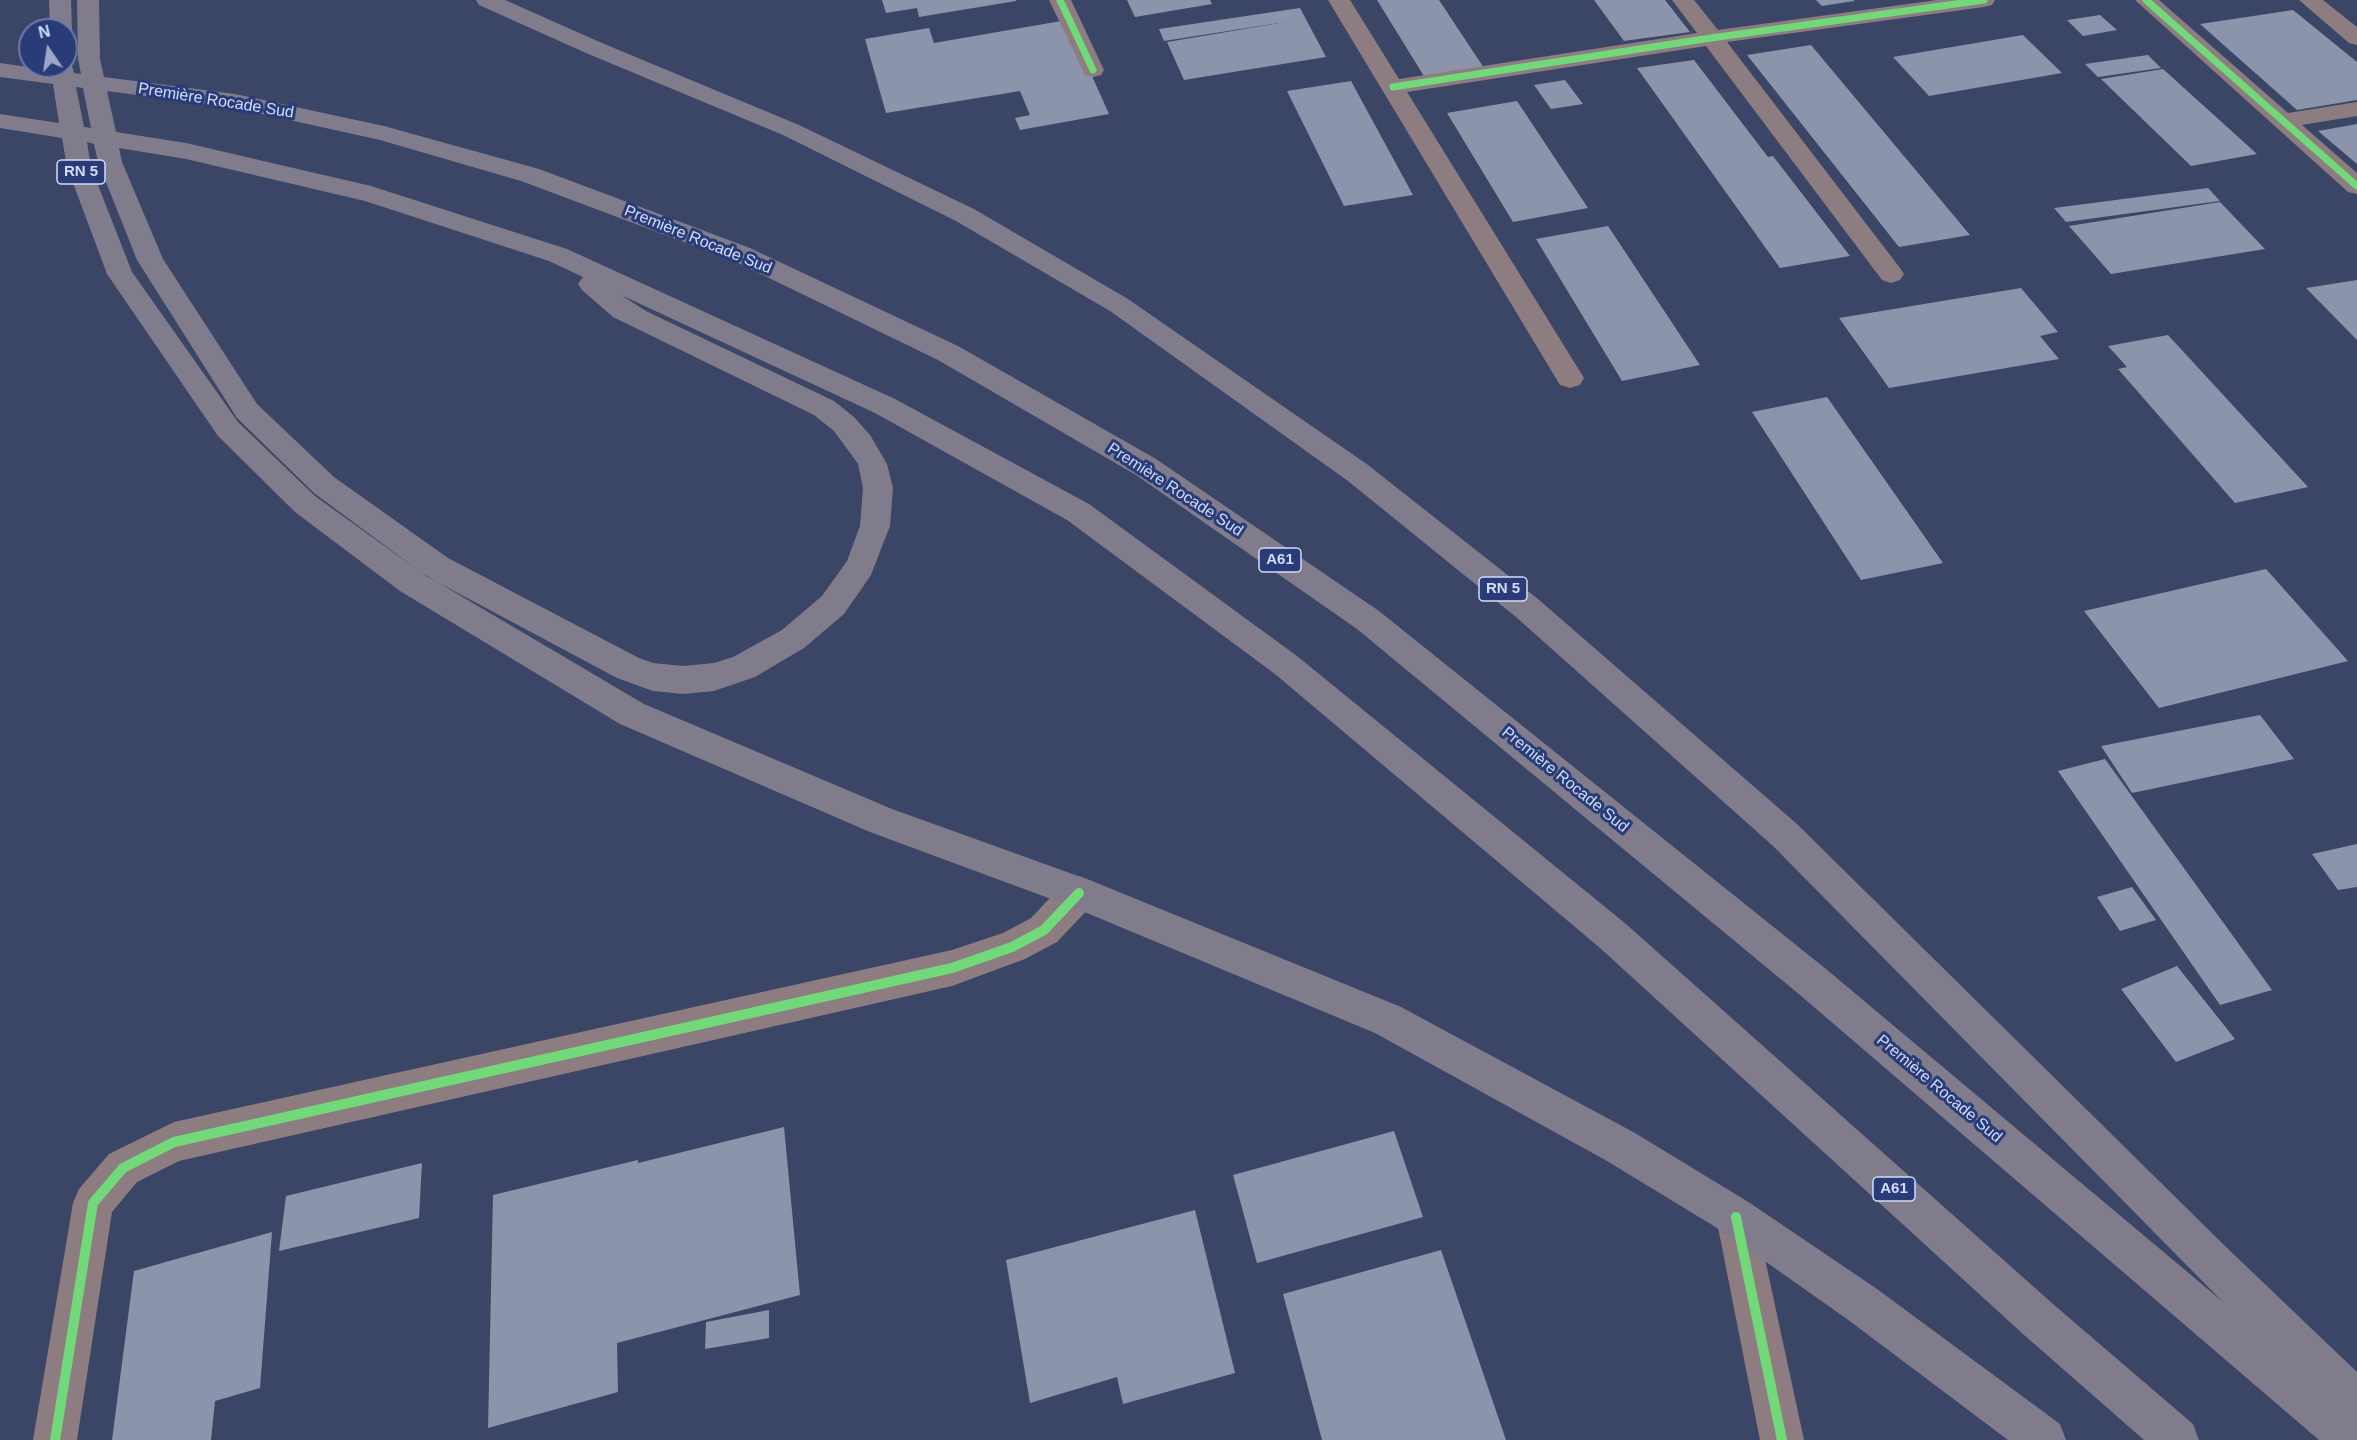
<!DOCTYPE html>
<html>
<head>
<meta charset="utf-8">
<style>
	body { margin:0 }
	#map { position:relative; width:2357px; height:1440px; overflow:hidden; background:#3b4566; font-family:Arial,sans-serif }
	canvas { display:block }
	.north { position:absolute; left:18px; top:18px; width:60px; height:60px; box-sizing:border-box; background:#293c78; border:2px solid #6c7cac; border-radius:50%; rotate:347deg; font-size:16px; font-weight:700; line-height:24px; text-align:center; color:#d1ddfa }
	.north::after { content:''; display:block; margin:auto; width:21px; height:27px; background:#9ca8c6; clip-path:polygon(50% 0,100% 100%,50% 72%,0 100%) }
</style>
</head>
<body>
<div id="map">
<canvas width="2357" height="1440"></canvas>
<div class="north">N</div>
</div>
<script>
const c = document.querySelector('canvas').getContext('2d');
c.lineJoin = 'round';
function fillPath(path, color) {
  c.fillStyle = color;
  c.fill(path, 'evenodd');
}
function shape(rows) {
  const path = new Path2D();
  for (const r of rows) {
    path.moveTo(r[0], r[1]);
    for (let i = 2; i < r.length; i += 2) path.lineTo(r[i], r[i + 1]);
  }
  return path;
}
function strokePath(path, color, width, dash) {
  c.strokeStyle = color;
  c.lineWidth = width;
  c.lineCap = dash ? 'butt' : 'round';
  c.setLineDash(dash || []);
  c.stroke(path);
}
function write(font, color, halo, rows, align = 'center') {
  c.font = font + ' Arial,sans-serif';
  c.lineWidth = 6;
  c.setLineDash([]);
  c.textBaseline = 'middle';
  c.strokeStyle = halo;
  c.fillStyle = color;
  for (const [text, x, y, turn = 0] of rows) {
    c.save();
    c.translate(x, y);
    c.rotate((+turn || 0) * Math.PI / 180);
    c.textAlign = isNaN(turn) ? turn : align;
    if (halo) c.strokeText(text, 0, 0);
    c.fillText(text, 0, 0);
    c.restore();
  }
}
const building = shape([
	[882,0,1016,0,1016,1,919,17,917,8,886,13],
	[1127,0,1210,0,1212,4,1135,17],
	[1377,0,1439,0,1486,71,1427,81],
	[1594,0,1665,0,1690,32,1624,41],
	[1816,0,1854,0,1854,1,1822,6],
	[1300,8,1326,57,1184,80,1167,42,1292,21,1164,41,1159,29],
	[2293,10,2357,62,2357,100,2297,110,2200,24],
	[2100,15,2117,30,2083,36,2067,20],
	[1067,20,1109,114,1020,130,1015,118,1030,115,1020,91,886,113,865,39,929,28,934,43],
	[2023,35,2062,73,1929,96,1893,57],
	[1811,45,1970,235,1899,247,1747,55],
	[2148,55,2161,68,2098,77,2085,64],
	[1694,60,1768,157,1773,156,1850,256,1780,268,1637,68],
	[2163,69,2257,154,2191,166,2101,79],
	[1565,80,1583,104,1551,109,1534,85],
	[1351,81,1413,195,1344,206,1287,91],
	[1517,101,1588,208,1513,222,1447,113],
	[2357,124,2357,164,2318,131],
	[2208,188,2220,201,2066,222,2054,208],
	[2220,202,2265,249,2111,274,2069,226],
	[1608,226,1700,365,1622,381,1536,239],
	[2357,280,2357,340,2306,288],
	[2021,288,2058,332,2040,336,2059,359,1889,388,1839,318],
	[2168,335,2308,487,2235,503,2118,369,2127,367,2108,346],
	[1827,397,1943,563,1861,580,1752,412],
	[2266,569,2348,661,2159,708,2084,611],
	[2260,715,2294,759,2132,793,2101,746],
	[2105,759,2272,990,2220,1005,2058,771],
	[2357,844,2357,887,2338,890,2312,854],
	[2132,887,2156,920,2120,931,2097,897],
	[2177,966,2235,1039,2176,1062,2121,989],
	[784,1127,800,1295,617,1343,618,1392,488,1428,493,1195,638,1160,638,1163],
	[1394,1131,1423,1217,1257,1263,1233,1175],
	[422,1163,419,1218,279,1251,286,1196],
	[1195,1210,1235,1373,1123,1404,1117,1377,1030,1403,1006,1260],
	[272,1232,260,1388,215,1401,211,1440,112,1440,134,1271],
	[1441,1250,1506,1440,1322,1440,1283,1294],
	[769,1310,769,1338,705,1349,706,1322]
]);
const street = shape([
	[1049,0,1071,0,1104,70,1101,75,1093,77,1085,75,1049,0],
	[1328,0,1350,0,1399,79,1697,33,1672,0,1694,0,1718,30,1937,0,1995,0,1992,5,1984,7,1727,42,1900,268,1904,274,1900,280,1891,283,1882,280,1706,46,1407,92,1584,378,1580,385,1570,388,1560,385,1328,0],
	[2135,0,2159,0,2288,113,2357,102,2357,116,2302,125,2357,173,2357,194,2348,192,2135,0],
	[2299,0,2323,0,2357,27,2357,45,2349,43,2299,0],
	[1079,876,1092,881,1097,893,1092,905,1057,942,1025,959,952,986,179,1161,137,1182,112,1212,77,1440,33,1440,73,1203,79,1189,109,1154,174,1122,952,950,1003,933,1031,918,1066,881,1079,876],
	[1736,1197,1750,1203,1756,1217,1804,1440,1760,1440,1716,1217,1722,1203,1736,1197]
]);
const highway = shape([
	[49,0,71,0,72,30,69,35,66,35,66,30,50,30,49,0],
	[77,0,99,0,100,59,104,77,235,94,384,126,539,169,750,248,958,346,1156,459,1379,611,1826,969,2222,1301,1773,846,1516,617,1348,481,1110,311,956,221,783,135,586,53,479,5,476,0,505,0,602,43,799,125,974,209,1128,299,1368,465,1538,599,1797,824,2224,1245,2357,1372,2357,1440,2319,1440,1800,995,1357,629,1136,475,938,360,732,260,521,181,380,140,235,108,107,91,116,132,186,143,371,186,567,249,895,399,1089,504,1297,656,1626,924,2053,1304,2193,1424,2199,1440,2144,1440,2023,1334,1600,948,1275,674,1067,520,875,413,621,295,646,311,834,401,854,417,870,435,887,464,893,488,890,526,871,575,844,614,804,648,755,677,714,691,683,694,653,691,617,678,426,576,314,493,237,418,137,260,98,162,94,144,87,142,91,167,132,272,238,422,315,496,422,573,644,704,892,809,1092,881,1401,1007,1635,1133,1750,1203,1877,1289,2060,1424,2066,1440,2008,1440,1847,1319,1722,1231,1607,1161,1375,1033,1070,906,870,832,620,724,400,591,295,512,218,436,107,274,67,167,62,138,0,128,0,114,59,123,53,84,0,77,0,63,50,70,50,66,66,66,66,60,72,66,74,73,81,74,78,59,77,0],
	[76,87,83,88,91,128,84,127,76,87],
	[119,148,186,159,365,201,549,261,583,277,578,284,582,290,613,317,814,415,834,431,858,464,863,488,860,526,847,561,822,596,782,630,733,657,714,663,683,666,653,663,639,658,448,558,334,477,257,404,163,259,122,162,119,148]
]);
const cyclewayFar1 = shape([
	[1060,0,1093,70],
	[2146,0,2357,186],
	[1393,87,1711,38,1984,0]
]);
const cycleway = shape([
	[1736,1217,1782,1440],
	[55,1440,93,1203,123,1168,174,1142,952,968,1012,947,1044,930,1079,893]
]);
const shields = [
	[81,172,48],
	[1280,560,42],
	[1503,589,48],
	[1894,1189,42]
];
const shieldNames = [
	["RN 5",81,172],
	["A61",1280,560],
	["RN 5",1503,589],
	["A61",1894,1189]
];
const streetNames = [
	["Première Rocade Sud",216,101,9],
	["Première Rocade Sud",698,240,22],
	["Première Rocade Sud",1175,490,33],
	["Première Rocade Sud",1565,780,39],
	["Première Rocade Sud",1939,1089,40]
];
fillPath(building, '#8c94ab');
fillPath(street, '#8d7d80');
fillPath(highway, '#807c8b');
strokePath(cyclewayFar1, '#71d979', 7);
strokePath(cycleway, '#71d979', 10);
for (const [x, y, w] of shields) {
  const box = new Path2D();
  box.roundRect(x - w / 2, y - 12, w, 24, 4.5);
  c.fillStyle = '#293c78';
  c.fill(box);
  strokePath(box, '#d1ddfa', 1.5);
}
write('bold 15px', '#d1ddfa', null, shieldNames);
write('16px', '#d1ddfa', '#293c78', streetNames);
</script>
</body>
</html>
